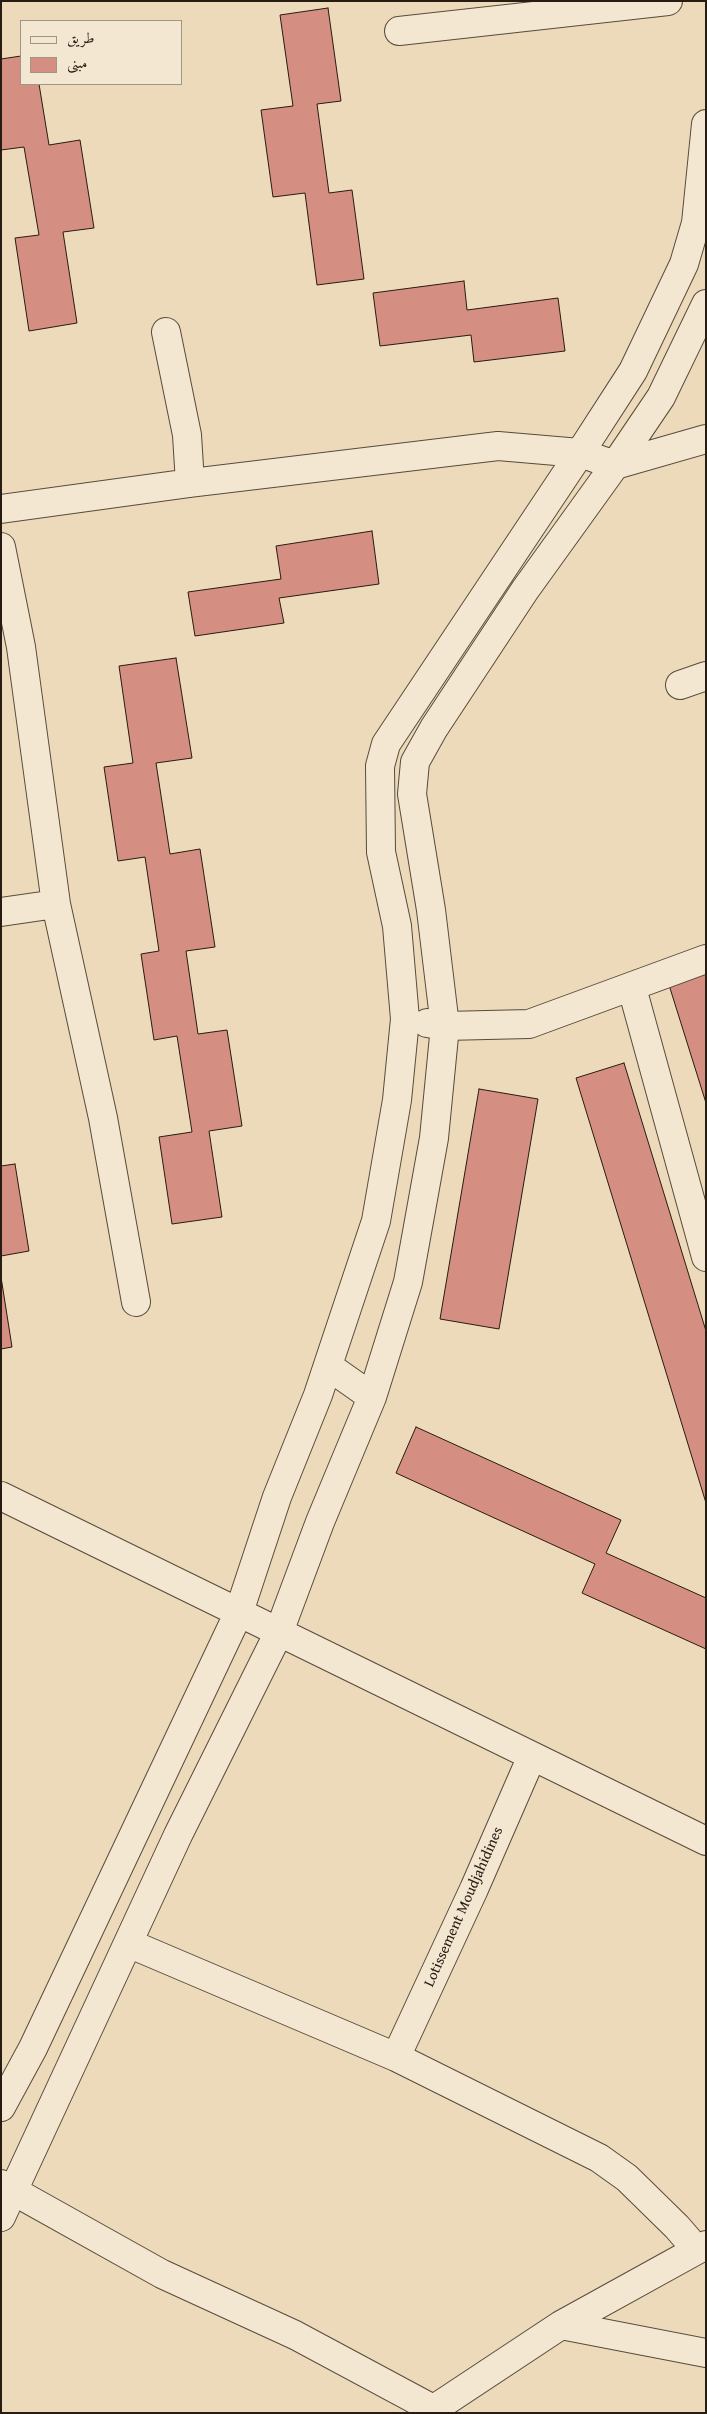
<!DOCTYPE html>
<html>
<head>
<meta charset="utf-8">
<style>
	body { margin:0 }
	#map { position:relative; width:707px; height:2414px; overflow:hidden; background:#ecdaba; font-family:"Gentium Book Plus",Amiri,serif }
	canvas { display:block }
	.frame { position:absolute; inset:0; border:2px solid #271b12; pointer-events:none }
	.legend { position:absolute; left:20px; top:20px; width:162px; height:65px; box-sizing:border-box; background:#f3e7d2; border:1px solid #a19585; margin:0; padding:6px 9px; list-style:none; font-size:15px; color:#271b12 }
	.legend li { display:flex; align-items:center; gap:10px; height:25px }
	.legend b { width:25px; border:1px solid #a19585 }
</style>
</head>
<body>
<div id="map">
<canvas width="707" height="2414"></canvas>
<div class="frame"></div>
<ul class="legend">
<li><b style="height:6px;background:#f3e7d2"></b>طريق</li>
<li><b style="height:14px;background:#d58e82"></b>مبنى</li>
</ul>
</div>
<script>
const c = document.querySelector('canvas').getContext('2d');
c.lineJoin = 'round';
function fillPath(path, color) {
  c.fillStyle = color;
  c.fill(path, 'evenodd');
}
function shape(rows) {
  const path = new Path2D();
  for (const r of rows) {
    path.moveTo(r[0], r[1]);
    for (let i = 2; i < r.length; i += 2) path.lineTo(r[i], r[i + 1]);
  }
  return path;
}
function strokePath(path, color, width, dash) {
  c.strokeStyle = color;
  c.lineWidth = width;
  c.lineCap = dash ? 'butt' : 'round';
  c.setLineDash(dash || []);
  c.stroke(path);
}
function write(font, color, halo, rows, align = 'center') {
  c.font = font + ' "Gentium Book Plus",serif';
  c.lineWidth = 4;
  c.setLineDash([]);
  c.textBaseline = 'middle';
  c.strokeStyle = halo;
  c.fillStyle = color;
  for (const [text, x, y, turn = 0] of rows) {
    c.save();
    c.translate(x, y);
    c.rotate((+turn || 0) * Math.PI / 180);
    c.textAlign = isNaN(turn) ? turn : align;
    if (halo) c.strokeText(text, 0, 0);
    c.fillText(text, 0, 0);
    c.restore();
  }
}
const building = shape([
	[328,8,341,101,317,104,329,193,352,190,364,279,317,285,305,193,273,197,261,110,293,106,280,15,328,8],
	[21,56,21,84,39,84,49,145,80,140,94,228,63,232,77,323,29,331,15,238,39,235,24,147,1,150,1,59,21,56],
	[464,281,467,310,558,298,565,351,474,362,471,335,380,346,373,293,464,281],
	[372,531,379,584,279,598,284,623,195,636,188,592,281,579,276,546,372,531],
	[176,658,192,758,156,763,170,854,200,849,215,947,186,951,198,1034,227,1030,242,1126,209,1131,222,1217,172,1224,159,1137,192,1132,177,1036,154,1040,141,954,159,951,145,857,118,861,104,767,133,763,119,666,176,658],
	[706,974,706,1103,669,985,706,974],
	[624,1063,706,1331,706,1503,576,1078,624,1063],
	[479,1089,538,1099,499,1329,440,1319,479,1089],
	[15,1164,29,1251,1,1256,1,1166,15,1164],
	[1,1277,12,1347,1,1349,1,1277],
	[416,1427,621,1520,606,1553,706,1598,706,1649,582,1593,595,1564,396,1473,416,1427]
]);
const minor = shape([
	[399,31,668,1],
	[166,332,187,435,190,483],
	[1,509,190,483,498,446,580,453,615,465,706,439],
	[1,547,21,647,56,904,103,1118,136,1302],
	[680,685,706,676],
	[1,912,56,904],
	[632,988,706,1257],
	[427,1023,445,1026,529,1024,706,959],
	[328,1366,372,1397],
	[1,1496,706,1841],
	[128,1943,396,2057,599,2158,627,2178,677,2227,696,2249],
	[396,2057,474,1889,532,1756],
	[1,2107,33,2048,239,1612,277,1497,318,1395,376,1221,397,1100,405,1019,397,926,381,852,380,766,386,744,580,453,633,371,684,264,696,223,706,124],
	[1,2184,162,2274,295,2335,433,2409],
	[1,2217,178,1835,279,1632,320,1522,372,1397,408,1282,434,1138,445,1026,431,910,412,794,415,762,434,728,525,590,615,465,661,397,706,304],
	[561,2325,706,2353],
	[428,2413,561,2325,706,2245]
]);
const streetNames = [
	["Lotissement Moudjahidines",464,1907,-66]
];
fillPath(building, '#d58e82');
strokePath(building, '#271b12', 1);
strokePath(minor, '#584b3c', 30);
strokePath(minor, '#f3e7d2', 28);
write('15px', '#271b12', '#f3e7d2', streetNames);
</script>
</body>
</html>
